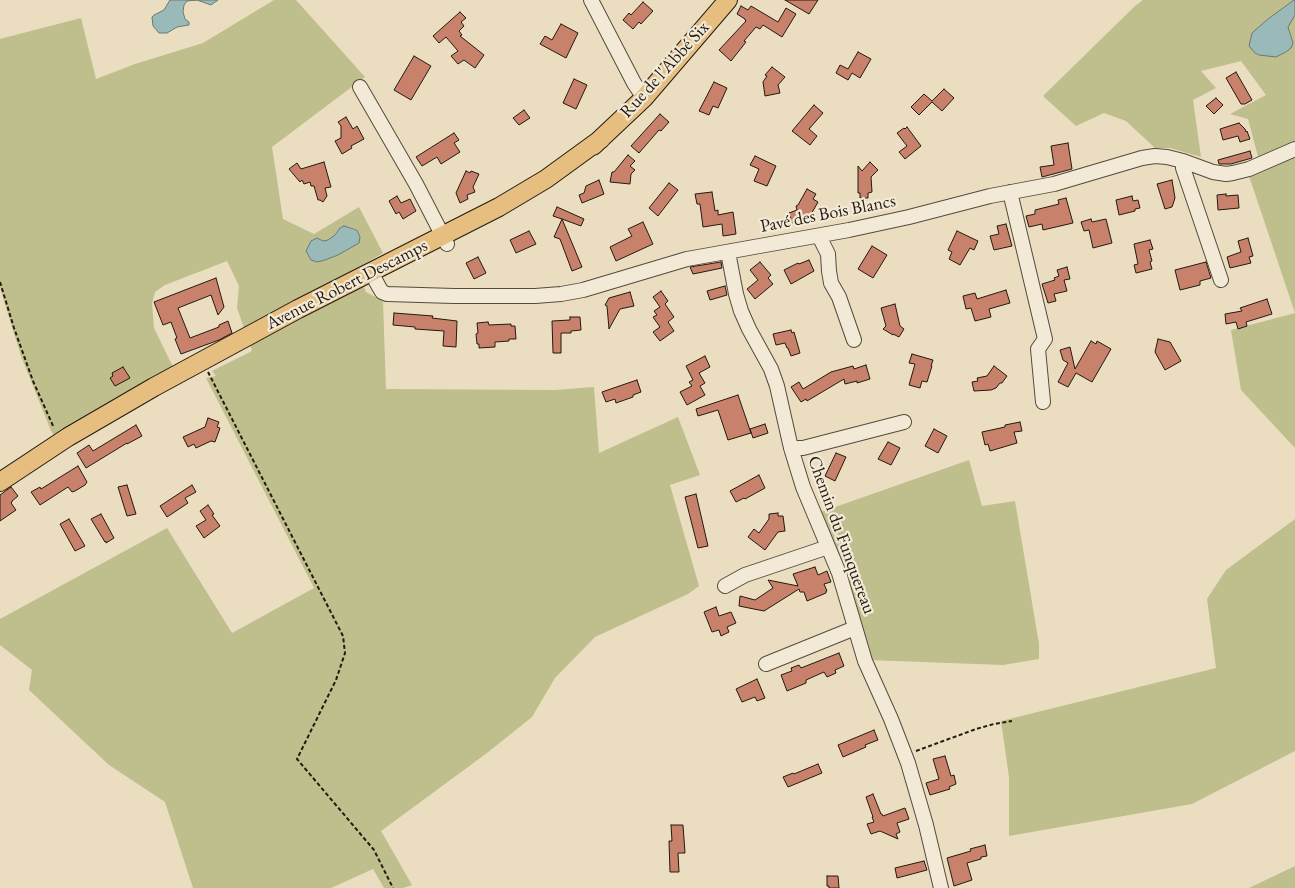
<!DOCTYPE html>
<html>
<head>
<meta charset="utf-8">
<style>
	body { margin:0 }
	canvas { display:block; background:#ebddc0 }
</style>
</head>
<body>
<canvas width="1295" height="888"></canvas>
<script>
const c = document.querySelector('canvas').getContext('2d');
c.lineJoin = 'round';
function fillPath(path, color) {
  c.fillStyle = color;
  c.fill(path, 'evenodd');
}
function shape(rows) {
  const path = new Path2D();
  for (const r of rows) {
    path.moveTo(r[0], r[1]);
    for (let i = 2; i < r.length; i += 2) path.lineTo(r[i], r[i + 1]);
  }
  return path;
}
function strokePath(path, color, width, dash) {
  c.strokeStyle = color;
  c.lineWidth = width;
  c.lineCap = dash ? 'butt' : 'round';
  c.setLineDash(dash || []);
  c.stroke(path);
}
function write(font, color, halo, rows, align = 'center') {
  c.font = font + ' "EB Garamond",serif';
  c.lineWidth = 4.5;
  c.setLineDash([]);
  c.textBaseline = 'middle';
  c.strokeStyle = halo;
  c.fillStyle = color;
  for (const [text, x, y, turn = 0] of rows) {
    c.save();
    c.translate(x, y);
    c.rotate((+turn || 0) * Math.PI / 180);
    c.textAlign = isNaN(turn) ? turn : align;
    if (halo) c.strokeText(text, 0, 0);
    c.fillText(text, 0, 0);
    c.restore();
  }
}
const green = shape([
	[274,0,296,0,365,77,272,147,283,219,314,234,359,207,383,253,356,269,366,292,383,301,386,389,555,390,594,387,599,453,678,417,700,475,670,485,699,586,688,594,595,637,555,678,532,717,487,753,381,831,412,885,403,888,384,888,373,869,331,888,193,888,165,802,109,765,29,690,32,670,0,645,0,619,167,528,232,633,314,588,206,378,216,376,212,371,252,351,237,308,239,286,227,261,165,285,155,292,152,303,154,328,173,367,54,435,51,431,21,356,0,288,0,39,81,18,96,79,135,64,203,43],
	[344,226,357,229,360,237,338,255,317,262,323,241,328,240,332,238,340,228],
	[1143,0,1295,0,1295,448,1241,390,1231,330,1295,313,1249,176,1264,169,1259,160,1248,119,1230,114,1266,95,1241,61,1201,71,1216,88,1193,100,1201,157,1170,148,1155,148,1126,121,1104,113,1076,126,1043,96,1135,6],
	[969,460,982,506,1015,501,1039,644,1039,659,1003,665,869,660,847,586,821,512],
	[1295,519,1295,751,1192,804,1009,836,1009,777,1001,721,1216,668,1207,599,1226,570],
	[1295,866,1295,888,1249,888]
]);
const water = shape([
	[170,0,218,0,211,5,197,0,187,1,184,5,183,12,185,19,189,22,189,25,177,27,167,33,159,33,153,26,152,17,154,15,164,10,170,0],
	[1294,0,1295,0,1295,15,1288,27,1293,43,1291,48,1286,52,1276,57,1259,55,1255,53,1249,46,1252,33,1268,19,1294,0],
	[344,226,357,230,360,237,359,243,338,255,325,260,317,262,311,260,306,251,311,241,317,238,323,241,328,240,335,235,340,228,344,226]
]);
const building = shape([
	[785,0,818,0,809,14,785,0],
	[643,2,653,11,641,24,639,22,633,29,623,20,629,13,631,15,643,2],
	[741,6,748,10,751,6,778,22,786,8,796,14,782,37,763,25,760,29,756,27,744,41,746,42,731,61,719,50,746,21,745,20,745,19,737,14,741,6],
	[460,12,466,18,461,22,464,26,459,31,462,35,460,36,484,55,475,68,464,60,458,64,451,56,458,51,446,37,439,43,433,36,460,12],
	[561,24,578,33,566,58,540,44,545,36,552,40,561,24],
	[858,52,871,59,860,78,852,73,848,80,836,73,840,65,848,69,858,52],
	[414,56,431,66,411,100,394,90,414,56],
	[772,67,785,77,778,85,780,93,765,96,763,82,767,76,765,75,772,67],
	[1236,72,1252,100,1245,104,1241,104,1226,78,1236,72],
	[574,79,587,85,576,109,563,103,574,79],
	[714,82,727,88,718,108,713,106,709,115,699,111,714,82],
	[944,89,954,98,942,111,932,102,919,115,911,107,924,94,932,101,944,89],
	[1216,98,1223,105,1214,114,1206,106,1216,98],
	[814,105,823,113,809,129,817,136,810,145,792,131,814,105],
	[524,110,530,118,519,125,513,118,524,110],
	[660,114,669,122,661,131,659,130,639,153,631,146,660,114],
	[346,117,353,129,357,126,364,139,351,146,352,148,342,154,335,141,341,138,341,126,338,122,346,117],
	[1239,123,1245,129,1246,132,1247,131,1250,139,1240,142,1238,136,1223,140,1220,129,1239,123],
	[907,127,921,146,905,159,899,152,907,146,897,133,904,128,905,129,907,127],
	[454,133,459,140,454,143,460,152,441,164,437,157,422,166,416,157,454,133],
	[1068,143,1072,169,1042,177,1040,167,1054,165,1051,146,1068,143],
	[1250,151,1252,158,1231,164,1219,164,1218,160,1250,151],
	[628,155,635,161,630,166,635,170,631,174,630,184,610,182,612,172,614,172,628,155],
	[755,156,776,166,767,186,754,181,759,169,750,165,755,156],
	[324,162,331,187,325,188,327,196,323,202,320,200,318,200,314,186,311,186,310,182,304,184,302,180,300,182,289,169,297,163,301,169,324,162],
	[870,162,878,170,871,177,872,192,868,193,868,198,860,198,860,193,858,193,858,166,862,171,870,162],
	[466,171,470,173,471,171,479,174,473,187,475,192,467,195,468,199,460,203,456,193,466,171],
	[599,180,604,194,582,203,579,195,584,193,586,186,599,180],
	[1172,180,1175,198,1172,207,1165,209,1157,184,1172,180],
	[669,183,678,190,658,216,649,208,669,183],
	[807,189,816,194,813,199,818,202,810,216,792,223,789,213,797,210,796,206,798,205,807,189],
	[712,192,715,211,718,210,718,215,733,212,736,234,723,236,722,224,703,227,700,204,697,204,695,194,712,192],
	[1226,194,1226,196,1238,195,1239,208,1218,210,1217,195,1226,194],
	[397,196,401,203,410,199,416,211,403,219,399,212,396,214,389,201,397,196],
	[1132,196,1133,201,1138,200,1140,208,1135,209,1135,211,1119,215,1116,200,1132,196],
	[1066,198,1073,223,1043,230,1042,224,1029,227,1026,216,1035,214,1035,210,1059,204,1058,200,1066,198],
	[557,207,584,219,581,226,562,219,582,267,572,271,560,239,554,237,562,219,553,216,557,207],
	[1091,219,1092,222,1106,219,1112,243,1093,248,1089,230,1084,231,1081,222,1091,219],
	[643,222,653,244,616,261,610,247,632,236,628,229,643,222],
	[1006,224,1012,246,994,250,990,236,999,234,997,226,1006,224],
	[529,231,536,244,516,253,510,240,529,231],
	[957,231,978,241,974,250,970,248,960,265,949,259,952,252,948,250,957,231],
	[1248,238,1253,256,1249,257,1251,263,1230,268,1227,257,1241,252,1238,241,1248,238],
	[1150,240,1153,249,1149,250,1152,261,1150,262,1152,269,1136,273,1134,265,1138,264,1134,244,1150,240],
	[872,246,887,255,873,278,858,269,872,246],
	[478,257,486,273,474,279,466,263,478,257],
	[809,260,814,271,791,284,784,270,798,263,799,264,809,260],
	[721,262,722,268,693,274,690,267,721,262],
	[760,262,771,275,768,278,773,284,755,299,747,289,758,280,750,270,760,262],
	[1206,262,1211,278,1200,281,1200,285,1180,290,1175,270,1206,262],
	[1067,267,1070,279,1064,280,1067,291,1054,294,1056,301,1048,303,1042,284,1055,280,1054,278,1059,276,1057,270,1067,267],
	[216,278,224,307,218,315,211,295,178,308,190,338,219,327,219,325,228,321,232,333,219,340,181,354,175,339,177,338,171,322,163,325,154,302,216,278],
	[725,286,727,295,710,300,707,291,725,286],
	[1006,290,1010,303,989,309,991,317,975,321,971,308,966,309,963,296,975,293,977,299,1006,290],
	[661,291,668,301,665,304,674,317,668,322,674,331,660,341,653,332,660,327,653,317,657,315,654,311,660,307,653,297,661,291],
	[630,292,634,306,620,309,609,329,607,306,605,305,609,298,630,292],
	[1267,299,1272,314,1246,322,1247,326,1238,329,1236,322,1226,324,1225,314,1242,311,1240,308,1267,299],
	[895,304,900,326,904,329,899,337,893,334,893,335,883,329,886,326,881,308,895,304],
	[394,313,433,316,432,318,457,321,456,347,443,346,444,331,415,329,415,327,393,325,394,313],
	[570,317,580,317,581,330,571,331,571,333,561,333,561,353,553,353,552,321,570,320,570,317],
	[488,322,489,325,511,324,511,326,515,326,516,339,509,339,509,341,495,342,495,347,479,348,479,344,477,344,476,334,478,333,477,323,488,322],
	[791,330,792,333,794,332,800,353,791,356,788,348,787,348,785,343,776,345,773,334,791,330],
	[1158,339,1170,342,1181,361,1165,370,1155,352,1158,339],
	[1091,341,1096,344,1097,341,1111,349,1092,382,1076,373,1068,387,1058,382,1068,363,1063,360,1060,350,1070,347,1075,369,1091,341],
	[912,354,933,360,931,366,932,366,927,382,922,381,920,388,909,385,915,364,909,363,912,354],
	[705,356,710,367,699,373,705,383,700,386,705,395,687,405,680,392,692,386,689,382,693,380,686,366,705,356],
	[866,365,870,379,857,383,857,381,845,384,844,379,807,401,806,399,801,402,791,387,799,382,803,389,831,372,853,366,854,369,866,365],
	[994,366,1007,376,1002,383,1000,383,996,388,991,390,974,391,972,382,978,381,977,378,987,376,994,366],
	[123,367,130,378,115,386,110,378,113,376,112,373,123,367],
	[637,380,641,392,633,395,633,397,616,403,615,399,606,402,602,392,637,380],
	[738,395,751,433,728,440,718,410,698,416,696,409,738,395],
	[208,418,219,422,217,427,220,428,215,442,211,441,196,448,194,444,188,447,183,437,205,427,208,418],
	[1020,422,1022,431,1014,432,1017,443,990,451,988,444,985,445,982,432,1005,427,1005,425,1020,422],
	[765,424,768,433,753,438,750,429,765,424],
	[136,425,142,436,127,444,127,443,86,468,77,453,89,445,93,451,136,425],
	[934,429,947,436,938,453,925,446,934,429],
	[888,442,900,448,891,465,878,459,888,442],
	[836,453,846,457,835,481,825,476,836,453],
	[78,466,87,482,85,485,75,491,72,492,68,487,40,505,31,492,40,487,41,489,78,466],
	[759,475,765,488,745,499,744,498,736,502,730,491,759,475],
	[127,485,136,514,127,516,118,487,127,485],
	[192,485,196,492,185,498,188,503,167,517,160,506,192,485],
	[11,487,18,496,12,501,12,502,11,503,16,510,0,521,0,495,11,487],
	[696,494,708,546,698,548,685,497,696,494],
	[208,505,214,514,212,515,220,526,204,538,196,526,206,520,200,511,208,505],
	[778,513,778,516,783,516,785,531,778,532,765,550,748,537,754,529,759,533,769,519,769,514,778,513],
	[101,514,114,538,106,543,106,541,105,542,91,519,101,514],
	[69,519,85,546,75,551,60,524,69,519],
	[815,567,818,575,827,571,831,582,824,584,827,591,826,591,826,593,807,601,804,592,800,592,799,589,764,611,739,606,740,596,755,600,773,588,768,580,798,586,793,574,815,567],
	[716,607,719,616,731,612,736,623,727,627,729,632,721,636,719,630,712,632,704,612,716,607],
	[839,653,844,666,835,670,836,673,827,677,824,672,806,680,806,683,787,691,781,675,792,671,791,668,799,665,801,668,839,653],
	[757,679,765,698,757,701,755,697,742,702,736,689,757,679],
	[874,730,878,740,865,745,866,747,843,757,838,745,874,730],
	[945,756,951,776,954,775,956,784,949,787,950,789,930,795,926,783,939,779,933,759,945,756],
	[818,764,822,773,788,787,783,777,793,773,794,774,818,764],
	[873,794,881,814,882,814,883,816,905,808,909,819,897,823,900,832,896,834,898,839,880,831,871,834,867,824,874,822,872,817,873,817,866,797,873,794],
	[671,825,683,825,685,853,678,853,679,872,670,872,669,841,672,841,671,825],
	[985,845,987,856,981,857,981,859,967,863,972,880,954,886,947,858,971,851,970,849,985,845],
	[924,861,927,870,897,878,895,868,924,861],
	[827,876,838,876,839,888,829,888,829,886,827,886,827,876]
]);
const path = shape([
	[0,282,14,328,33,381,54,428],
	[208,372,343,636,345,653,336,680,297,759,374,850,393,888],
	[916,751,976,729,994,724,1012,721]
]);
const minor = shape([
	[591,0,634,83,644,98],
	[360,87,416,184,447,244],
	[1183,161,1183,168,1221,280],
	[1010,192,1045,339,1038,349,1043,402],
	[819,236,828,254,829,271,831,283,839,297,854,340],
	[728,252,736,294,741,311,749,329,771,369,777,386,791,448,803,487,839,573,865,661,891,719,908,763,926,825,941,888],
	[371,272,379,287,382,292,387,294,454,296,535,296,561,294,583,290,687,259,849,230,909,217,990,196,1054,184,1142,158,1155,156,1167,157,1183,161,1213,172,1226,174,1233,173,1249,169,1295,149],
	[791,448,803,448,904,422],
	[725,586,745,575,828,547],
	[766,664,855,628]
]);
const major = shape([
	[593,146,644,98,728,0],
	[0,482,68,437,154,387,298,309,499,207,546,179,601,139]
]);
const streetNames = [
	["Rue de l'Abbé Six",665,70,-48],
	["Pavé des Bois Blancs",828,214,-11],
	["Avenue Robert Descamps",347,285,-27],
	["Chemin du Funquereau",841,535,70]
];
fillPath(green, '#bebf8d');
fillPath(water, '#99bab9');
strokePath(water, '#6a7a75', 1);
fillPath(building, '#c8816b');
strokePath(building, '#231a10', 1);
strokePath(minor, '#554b3c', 16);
strokePath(major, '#231a10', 20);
strokePath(path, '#231a10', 2, [4, 2.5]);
strokePath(minor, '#f2e9d6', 14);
strokePath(major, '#e6be80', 18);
write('18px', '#231a10', '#f2e9d6', streetNames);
</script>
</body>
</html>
